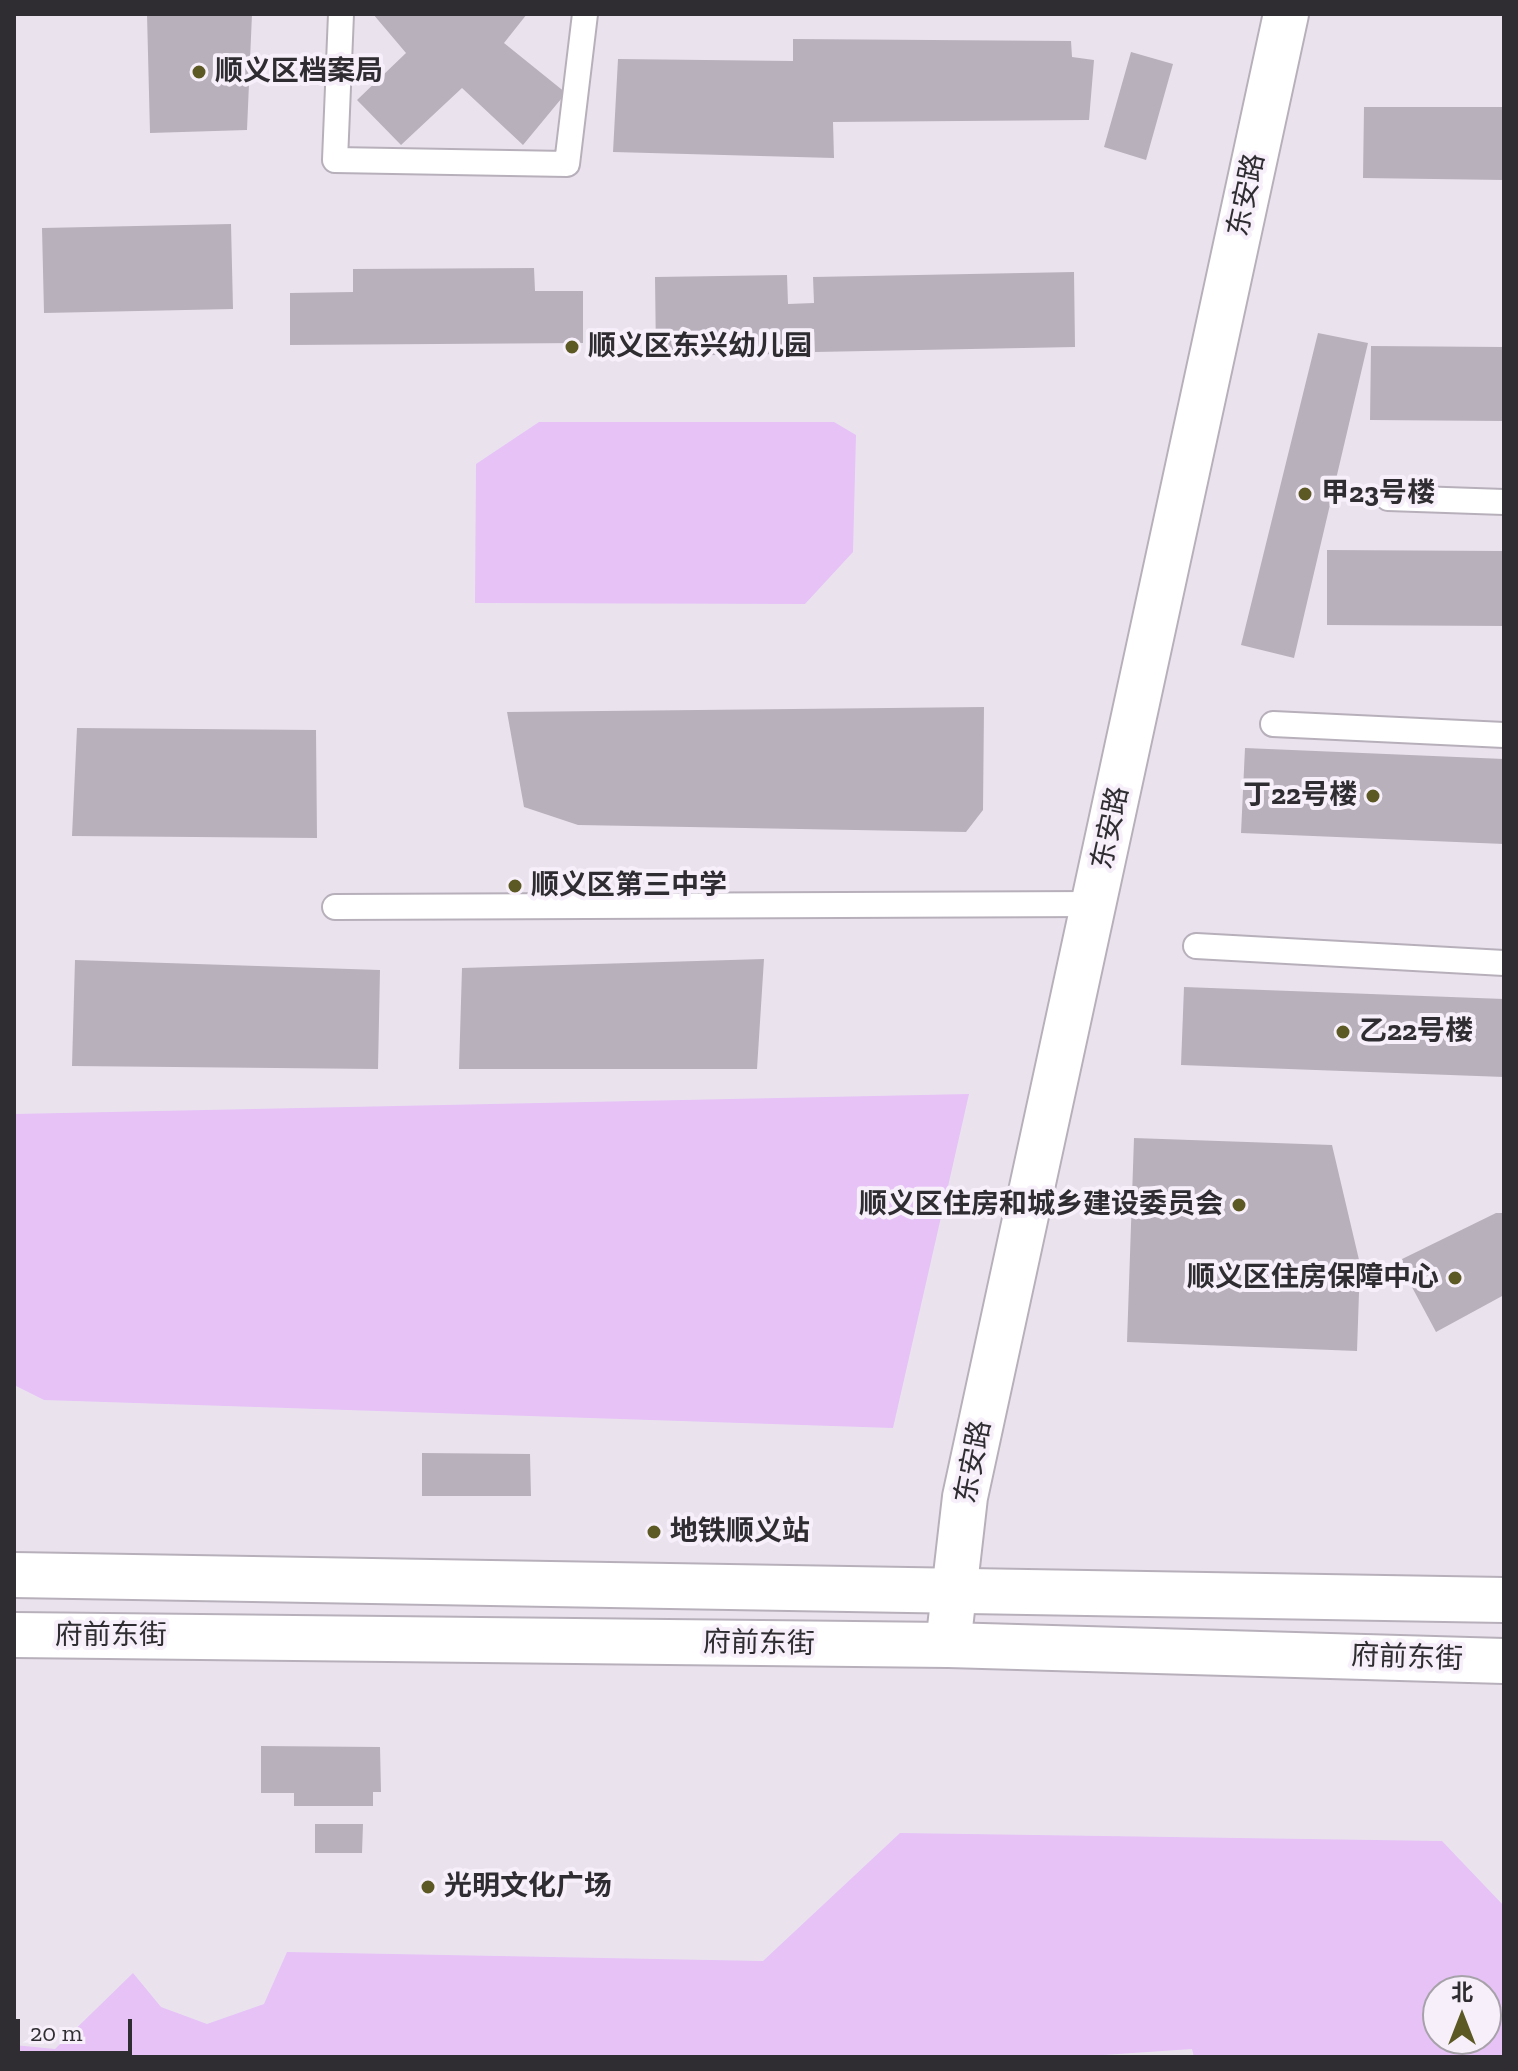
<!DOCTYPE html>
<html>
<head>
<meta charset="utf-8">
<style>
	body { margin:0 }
	#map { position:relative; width:1518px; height:2071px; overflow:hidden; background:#eae3ee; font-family:"Zilla Slab","Noto Sans SC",serif }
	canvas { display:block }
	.frame { position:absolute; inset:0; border:16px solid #2f2d31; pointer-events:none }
	.north { position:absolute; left:1422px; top:1975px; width:80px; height:80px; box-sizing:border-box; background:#f7f0fb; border:2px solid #a7a2aa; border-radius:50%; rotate:0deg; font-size:22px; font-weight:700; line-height:32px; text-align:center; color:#2f2d31 }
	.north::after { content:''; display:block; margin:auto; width:28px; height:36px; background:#5d5925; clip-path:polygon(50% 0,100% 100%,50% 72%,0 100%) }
	.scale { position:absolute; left:16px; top:2019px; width:116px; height:36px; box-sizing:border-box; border:4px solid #2f2d31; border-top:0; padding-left:10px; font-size:24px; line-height:28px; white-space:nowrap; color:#2f2d31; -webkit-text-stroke:6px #f7f0fb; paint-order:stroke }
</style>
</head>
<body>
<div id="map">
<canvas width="1518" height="2071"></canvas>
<div class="frame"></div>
<div class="north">北</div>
<div class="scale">20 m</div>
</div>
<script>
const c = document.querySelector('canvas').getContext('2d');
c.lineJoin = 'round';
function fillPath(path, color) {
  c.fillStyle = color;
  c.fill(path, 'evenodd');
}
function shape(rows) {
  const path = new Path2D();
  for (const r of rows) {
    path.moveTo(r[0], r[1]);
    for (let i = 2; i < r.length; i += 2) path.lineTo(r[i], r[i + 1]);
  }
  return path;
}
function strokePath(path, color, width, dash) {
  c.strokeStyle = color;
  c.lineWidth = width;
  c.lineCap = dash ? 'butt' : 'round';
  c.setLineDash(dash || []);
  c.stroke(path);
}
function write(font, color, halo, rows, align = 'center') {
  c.font = font + ' "Zilla Slab","Noto Sans SC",serif';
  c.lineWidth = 8;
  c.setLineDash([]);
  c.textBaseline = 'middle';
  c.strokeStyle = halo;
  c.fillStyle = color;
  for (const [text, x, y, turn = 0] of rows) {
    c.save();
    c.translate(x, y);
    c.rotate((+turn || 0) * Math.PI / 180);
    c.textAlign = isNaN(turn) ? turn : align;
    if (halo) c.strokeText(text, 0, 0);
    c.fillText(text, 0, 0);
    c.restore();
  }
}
const green = shape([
	[539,422,834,422,856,435,853,552,805,604,475,603,476,464],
	[969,1094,893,1428,44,1400,14,1385,14,1114],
	[900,1833,1442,1841,1504,1906,1504,2057,1194,2057,1192,2049,1074,2057,14,2057,14,2045,55,2049,133,1973,161,2007,207,2024,264,2004,287,1952,763,1961],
	[1486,1991,1486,2039,1438,2039,1438,1991]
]);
const building = shape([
	[147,14,252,14,247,130,150,133],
	[373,14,527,14,504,43,566,93,523,145,462,88,401,145,357,100,406,53],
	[793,39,1071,41,1072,57,1094,60,1089,120,833,122,834,158,613,152,618,59,793,61],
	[1131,52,1173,64,1146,160,1104,147],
	[1364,107,1504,107,1504,180,1363,178],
	[231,224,233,309,44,313,42,228],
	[534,268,535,291,583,291,583,343,290,345,290,293,353,292,353,269],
	[1074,272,1075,347,815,352,814,329,783,329,784,354,656,356,655,277,787,275,788,304,814,303,813,277],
	[1318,333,1368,343,1294,658,1241,645],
	[1371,346,1504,347,1504,421,1370,420],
	[1327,550,1504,551,1504,626,1327,625],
	[984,707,983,810,966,832,578,825,524,807,507,712],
	[77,728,316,730,317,838,72,836],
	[1245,748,1504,759,1504,844,1241,833],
	[764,959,757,1069,459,1069,462,968],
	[75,960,380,970,378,1069,72,1066],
	[1184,987,1504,999,1504,1077,1181,1065],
	[1134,1138,1332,1145,1360,1264,1357,1351,1127,1342],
	[1496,1213,1504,1213,1504,1295,1436,1332,1398,1261],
	[422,1453,530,1454,531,1496,422,1496],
	[261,1746,380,1747,381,1792,373,1792,373,1806,294,1806,294,1793,261,1793],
	[315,1824,363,1824,362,1853,315,1853]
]);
const lane = shape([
	[341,14,335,160,567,164,585,14],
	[1388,498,1504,502],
	[1273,724,1504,735],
	[335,907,1094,904],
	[1196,946,1504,963]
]);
const secondary = shape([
	[948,1645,965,1497,1286,14]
]);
const primary = shape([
	[14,1575,1504,1600],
	[14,1635,948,1645,1504,1661]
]);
const markers = [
	[199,72,8,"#5d5925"],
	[572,347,8,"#5d5925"],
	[1305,494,8,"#5d5925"],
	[1373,796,8,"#5d5925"],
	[515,886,8,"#5d5925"],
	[1343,1032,8,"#5d5925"],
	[1239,1205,8,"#5d5925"],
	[1455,1278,8,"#5d5925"],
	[654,1532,8,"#5d5925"],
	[428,1887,8,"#5d5925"]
];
const poiNames = [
	["顺义区档案局",215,72],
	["顺义区东兴幼儿园",588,347],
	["甲23号楼",1321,494],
	["丁22号楼",1357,796,"right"],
	["顺义区第三中学",531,886],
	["乙22号楼",1359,1032],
	["顺义区住房和城乡建设委员会",1223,1205,"right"],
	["顺义区住房保障中心",1439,1278,"right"],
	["地铁顺义站",670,1532],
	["光明文化广场",444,1887]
];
const streetNames = [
	["东安路",1247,195,-78],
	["东安路",1111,828,-78],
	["东安路",974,1462,-79],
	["府前东街",111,1636],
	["府前东街",759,1644,1],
	["府前东街",1407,1658,2]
];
fillPath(green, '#e6c2f7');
fillPath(building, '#b8b1bc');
strokePath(lane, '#b7b0bb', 28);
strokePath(secondary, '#b7b0bb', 48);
strokePath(primary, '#b7b0bb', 48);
strokePath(lane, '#fff', 24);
strokePath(secondary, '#fff', 44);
strokePath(primary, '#fff', 44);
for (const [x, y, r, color] of markers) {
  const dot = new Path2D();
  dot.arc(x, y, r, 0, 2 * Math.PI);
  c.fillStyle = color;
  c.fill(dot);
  strokePath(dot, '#f7f0fb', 3);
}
write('bold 28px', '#2f2d31', '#f7f0fb', poiNames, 'left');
write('28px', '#2f2d31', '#f7f0fb', streetNames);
</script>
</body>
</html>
